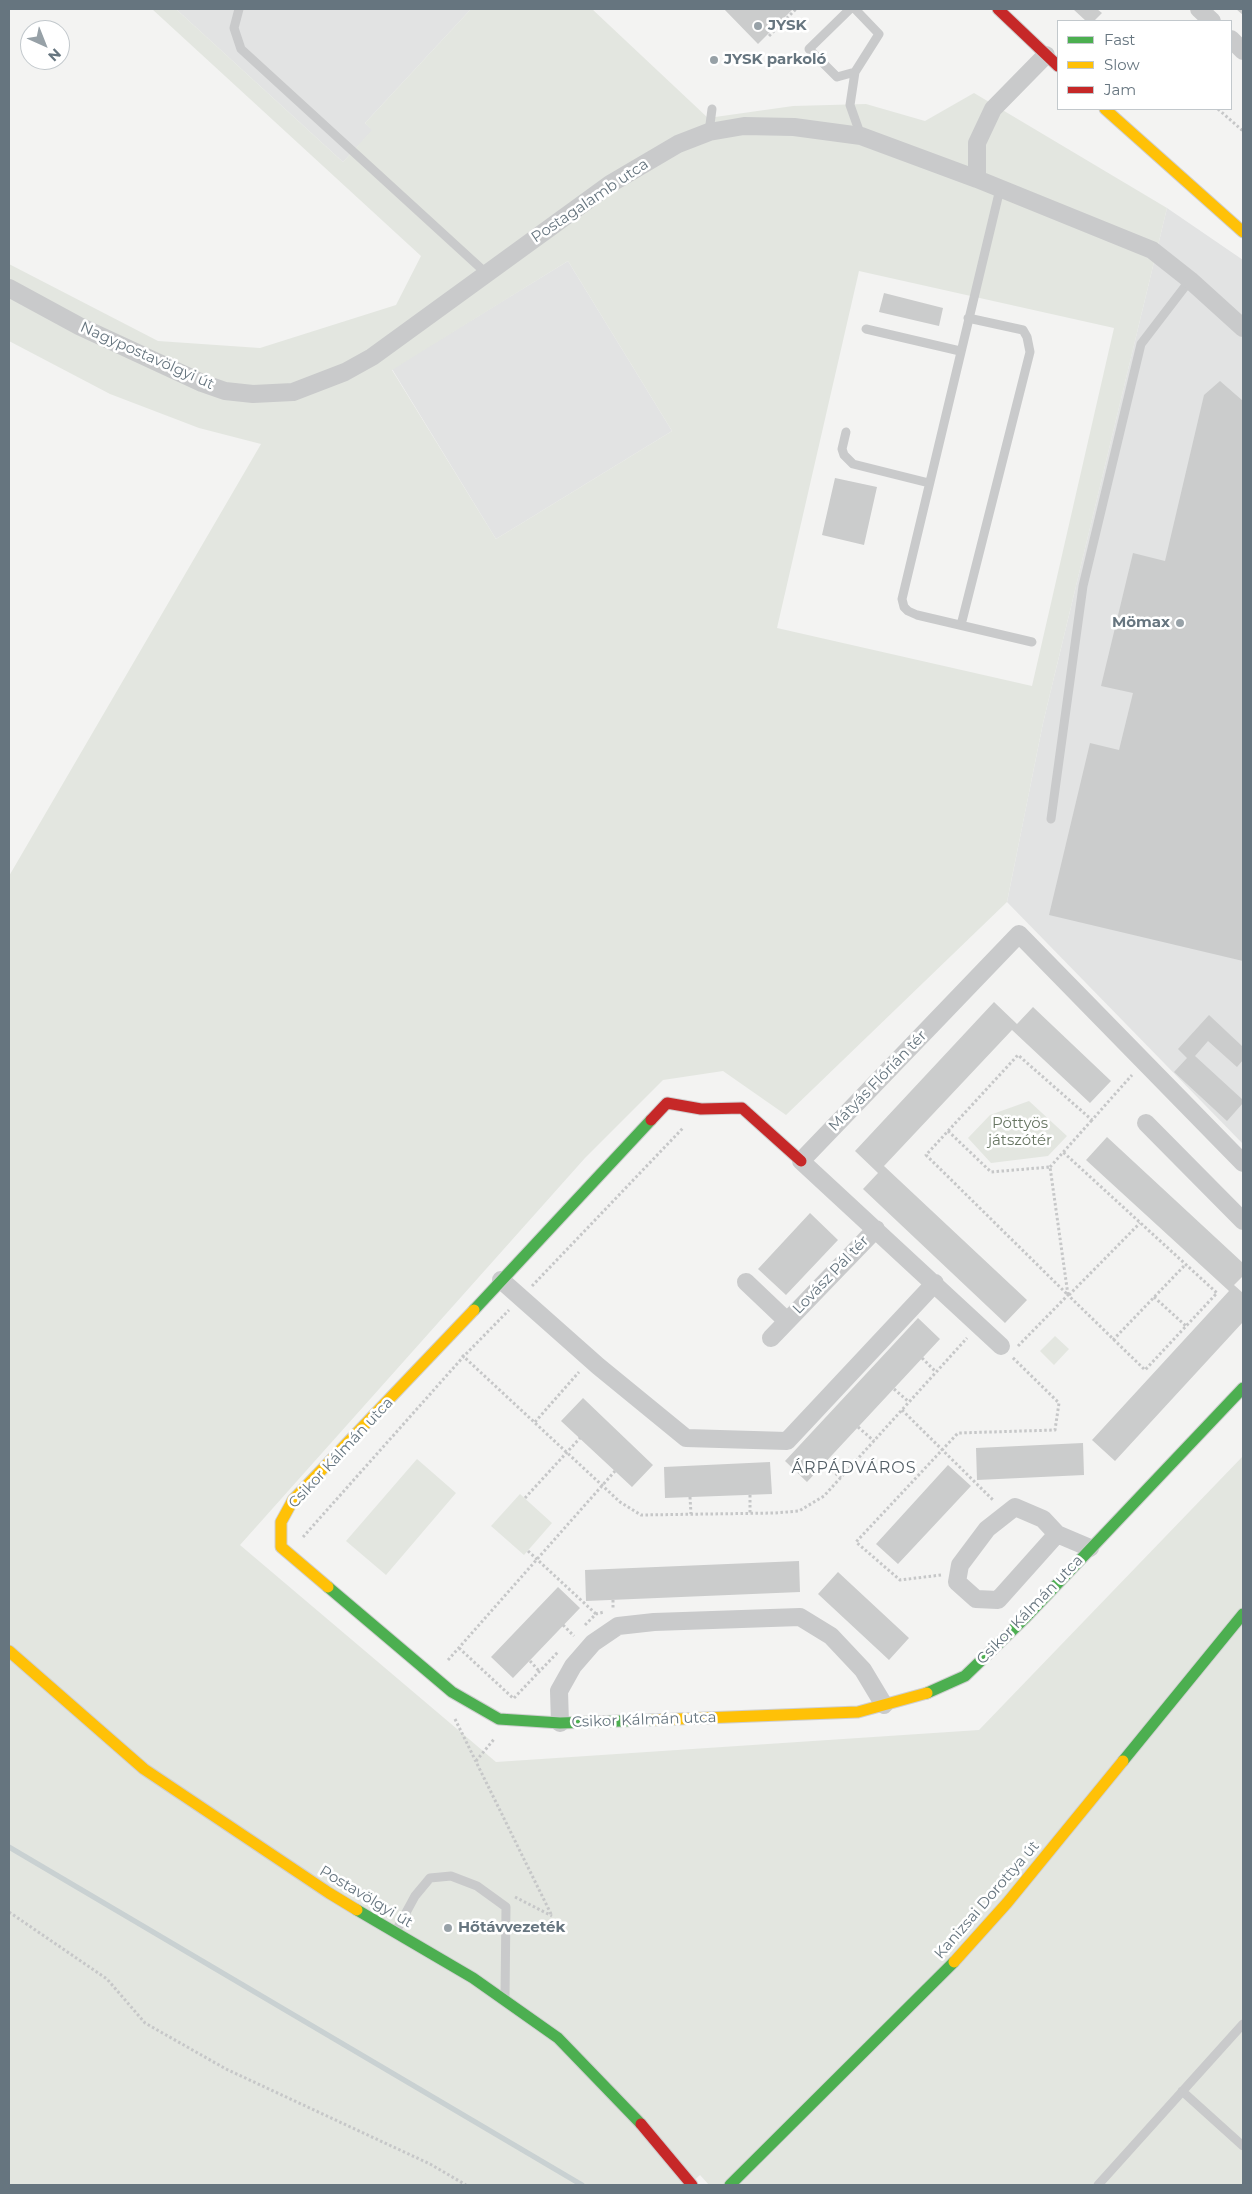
<!DOCTYPE html>
<html>
<head>
<meta charset="utf-8">
<style>
	body { margin:0 }
	#map { position:relative; width:1252px; height:2194px; overflow:hidden; background:#f3f3f2; font-family:Montserrat,sans-serif }
	canvas { display:block }
	.frame { position:absolute; inset:0; border:10px solid #66757f; pointer-events:none }
	.legend { position:absolute; left:1057px; top:20px; width:175px; height:90px; box-sizing:border-box; background:#fff; border:1px solid #c2c8cc; margin:0; padding:6px 9px; list-style:none; font-size:15px; color:#66757f }
	.legend li { display:flex; align-items:center; gap:10px; height:25px }
	.legend b { width:25px; border:1px solid #c2c8cc }
	.north { position:absolute; left:20px; top:20px; width:50px; height:50px; box-sizing:border-box; background:#fff; border:1px solid #c2c8cc; border-radius:50%; rotate:136deg; font-size:14px; font-weight:700; line-height:20px; text-align:center; color:#66757f }
	.north::after { content:''; display:block; margin:auto; width:18px; height:22px; background:#97a1a7; clip-path:polygon(50% 0,100% 100%,50% 72%,0 100%) }
</style>
</head>
<body>
<div id="map">
<canvas width="1252" height="2194"></canvas>
<div class="frame"></div>
<ul class="legend">
<li><b style="height:6px;background:#4caf50"></b>Fast</li>
<li><b style="height:6px;background:#ffc107"></b>Slow</li>
<li><b style="height:6px;background:#c62828"></b>Jam</li>
</ul>
<div class="north">N</div>
</div>
<script>
const c = document.querySelector('canvas').getContext('2d');
c.lineJoin = 'round';
function fillPath(path, color) {
  c.fillStyle = color;
  c.fill(path, 'evenodd');
}
function shape(rows) {
  const path = new Path2D();
  for (const r of rows) {
    path.moveTo(r[0], r[1]);
    for (let i = 2; i < r.length; i += 2) path.lineTo(r[i], r[i + 1]);
  }
  return path;
}
function strokePath(path, color, width, dash) {
  c.strokeStyle = color;
  c.lineWidth = width;
  c.lineCap = dash ? 'butt' : 'round';
  c.setLineDash(dash || []);
  c.stroke(path);
}
function write(font, color, halo, rows, align = 'center') {
  c.font = font + ' Montserrat,sans-serif';
  c.lineWidth = 5;
  c.setLineDash([]);
  c.textBaseline = 'middle';
  c.strokeStyle = halo;
  c.fillStyle = color;
  for (const [text, x, y, turn = 0] of rows) {
    c.save();
    c.translate(x, y);
    c.rotate((+turn || 0) * Math.PI / 180);
    c.textAlign = isNaN(turn) ? turn : align;
    if (halo) c.strokeText(text, 0, 0);
    c.fillText(text, 0, 0);
    c.restore();
  }
}
const built = shape([
	[176,9,471,9,365,123,373,130,343,162],
	[1167,208,1243,260,1243,1144,1007,902,1043,723],
	[568,261,672,431,496,539,392,369]
]);
const green = shape([
	[152,9,176,9,343,162,372,130,365,123,471,9,592,9,708,118,793,106,866,104,925,121,974,93,1167,208,1043,723,1007,902,786,1115,723,1071,663,1080,585,1158,240,1545,496,1762,979,1730,1243,1456,1243,2185,709,2185,700,2175,689,2185,9,2185,9,876,261,444,199,428,110,394,9,341,9,264,158,341,260,348,396,305,421,256],
	[568,261,672,431,496,539,392,370],
	[859,271,1114,328,1032,686,777,628],
	[1029,1101,1067,1136,1048,1156,991,1163,968,1138,990,1115],
	[1055,1336,1069,1349,1054,1365,1040,1351],
	[417,1459,456,1493,386,1575,346,1541],
	[520,1494,552,1523,524,1555,491,1526]
]);
const stream = shape([
	[9,1847,582,2185]
]);
const building = shape([
	[724,9,793,9,758,44],
	[1073,9,1097,9,1102,13,1094,21,1086,21],
	[1236,9,1243,9,1243,15],
	[884,293,943,308,939,326,879,312],
	[1220,381,1243,401,1243,961,1049,915,1090,743,1119,750,1133,693,1101,686,1133,553,1165,561,1204,395],
	[835,478,877,487,864,545,822,535],
	[994,1002,1017,1024,1033,1007,1111,1081,1090,1103,1012,1030,884,1166,1027,1300,1005,1323,863,1189,878,1173,855,1151],
	[1209,1015,1243,1047,1243,1060,1237,1067,1208,1041,1195,1056,1243,1100,1243,1103,1227,1121,1174,1072,1187,1058,1178,1049],
	[1107,1137,1243,1263,1243,1276,1234,1285,1243,1293,1243,1322,1115,1461,1092,1440,1229,1291,1086,1160],
	[810,1213,838,1240,786,1295,758,1269],
	[918,1318,940,1339,807,1482,785,1461],
	[583,1398,653,1465,632,1487,561,1421],
	[1083,1443,1084,1475,977,1480,976,1448],
	[770,1462,772,1494,665,1498,664,1467],
	[948,1465,971,1486,898,1564,876,1544],
	[799,1561,800,1592,586,1601,585,1570],
	[838,1572,909,1638,889,1660,818,1594],
	[558,1587,580,1608,513,1678,491,1657]
]);
const path = shape([
	[769,36,796,9],
	[1218,109,1243,131],
	[948,1131,991,1172,1050,1167,1068,1295,926,1155,948,1131,1018,1055,1092,1120,1132,1075],
	[1050,1167,1092,1120],
	[532,1286,683,1128],
	[1069,1295,1140,1223],
	[1154,1297,1186,1326],
	[1113,1340,1185,1265],
	[1018,1346,1068,1295,1145,1370,1217,1293,1063,1152],
	[462,1355,620,1502,641,1515,775,1513,799,1511,824,1496,967,1338],
	[922,1358,936,1372],
	[894,1389,909,1402],
	[902,1410,994,1501],
	[535,1422,579,1372],
	[858,1427,874,1441],
	[824,1464,841,1478],
	[750,1495,750,1513],
	[690,1497,691,1514],
	[525,1498,580,1438],
	[303,1537,464,1356,509,1310],
	[528,1551,596,1614],
	[941,1575,900,1580,856,1542,958,1433,1055,1430,1059,1403,1012,1357],
	[613,1600,613,1610],
	[563,1625,574,1636],
	[585,1625,596,1614,604,1612],
	[459,1648,514,1699],
	[448,1660,615,1471],
	[530,1661,540,1672],
	[514,1698,558,1652],
	[455,1719,552,1916],
	[476,1761,495,1738],
	[515,1897,552,1916],
	[9,1912,107,1979,145,2023,226,2069,430,2164,466,2185]
]);
const lane = shape([
	[239,9,234,28,241,49,486,273],
	[850,9,809,49,837,77,855,72],
	[855,9,879,34,855,72,850,105,861,136],
	[709,132,712,109],
	[1000,189,902,599,904,607,908,611,917,615,1032,642],
	[866,329,960,351],
	[846,432,842,449,844,455,853,464,929,483],
	[961,625,1030,352,1027,337,1023,330,968,318],
	[1051,819,1083,586,1141,344,1190,280],
	[396,1931,415,1896,430,1878,451,1876,477,1886,506,1907,505,1998],
	[1182,2091,1243,2146],
	[1098,2185,1243,2024]
]);
const street = shape([
	[1199,9,1212,21],
	[1231,39,1243,51],
	[977,179,977,143,993,109,1046,55],
	[9,288,79,326,202,383,225,391,253,394,293,392,345,372,372,357,610,184,678,144,709,132,744,126,794,127,861,136,977,179,1152,250,1190,280,1243,328],
	[1146,1123,1243,1221],
	[501,1280,598,1366,686,1438,787,1441,935,1283],
	[746,1282,787,1321],
	[771,1338,876,1229],
	[1001,1346,801,1161,1019,934,1243,1163],
	[1057,1534,1043,1519,1015,1507,987,1529,960,1565,957,1582,976,1599,998,1600,1057,1534,1090,1548],
	[560,1723,559,1691,573,1666,593,1643,618,1626,654,1622,800,1617,831,1636,863,1670,884,1705]
]);
const fast = shape([
	[474,1310,651,1120],
	[328,1587,452,1692,499,1719,560,1723,652,1720],
	[927,1693,965,1676,1026,1617,1243,1388],
	[1123,1761,1243,1614],
	[357,1910,473,1978,558,2038,641,2124],
	[730,2185,954,1962]
]);
const slow = shape([
	[1105,109,1243,232],
	[328,1587,281,1547,281,1522,293,1500,474,1310],
	[9,1651,144,1769,329,1893,357,1910],
	[652,1720,858,1712,927,1693],
	[954,1962,1007,1903,1123,1761]
]);
const jam = shape([
	[998,9,1058,66],
	[651,1120,667,1103,701,1109,742,1108,801,1161],
	[641,2124,692,2185]
]);
const markers = [
	[758,26,5,"#97a1a7"],
	[714,60,5,"#97a1a7"],
	[1180,623,5,"#97a1a7"],
	[448,1928,5,"#97a1a7"]
];
const poiNames = [
	["JYSK",768,26],
	["JYSK parkoló",724,60],
	["Mömax",1170,623,"right"],
	["Hőtávvezeték",458,1928]
];
const streetNames = [
	["Postagalamb utca",590,201,-34],
	["Nagypostavölgyi út",147,356,24],
	["Mátyás Flórián tér",878,1081,-46],
	["Lovász Pál tér",831,1275,-46],
	["Csikor Kálmán utca",341,1453,-47],
	["Csikor Kálmán utca",1030,1610,-46],
	["Csikor Kálmán utca",644,1720,-2],
	["Postavölgyi út",366,1897,31],
	["Kanizsai Dorottya út",987,1900,-49]
];
const parkNames = [
	["Pöttyös",1020,1124],
	["játszótér",1020,1141]
];
const neighbourhoodNames = [
	["ÁRPÁDVÁROS",854,1468]
];
fillPath(built, '#e2e3e3');
fillPath(green, '#e3e6e0');
strokePath(stream, '#c9d1d2', 5.5);
fillPath(building, '#cbcccc');
strokePath(fast, '#cfcfd0', 13);
strokePath(slow, '#cfcfd0', 13);
strokePath(jam, '#cfcfd0', 13);
strokePath(path, '#c6c7c8', 3, [2.5, 2.5]);
strokePath(lane, '#c9cacb', 9);
strokePath(street, '#c9cacb', 18);
strokePath(fast, '#4caf50', 11);
strokePath(slow, '#ffc107', 11);
strokePath(jam, '#c62828', 11);
for (const [x, y, r, color] of markers) {
  const dot = new Path2D();
  dot.arc(x, y, r, 0, 2 * Math.PI);
  c.fillStyle = color;
  c.fill(dot);
  strokePath(dot, '#fff', 2);
}
write('bold 15px', '#66757f', '#fff', poiNames, 'left');
write('15px', '#66757f', '#fff', streetNames);
write('15px', '#697764', '#fff', parkNames);
c.letterSpacing = '1px';
write('16px', '#535e65', '#fff', neighbourhoodNames);
c.letterSpacing = '0px';
</script>
</body>
</html>
